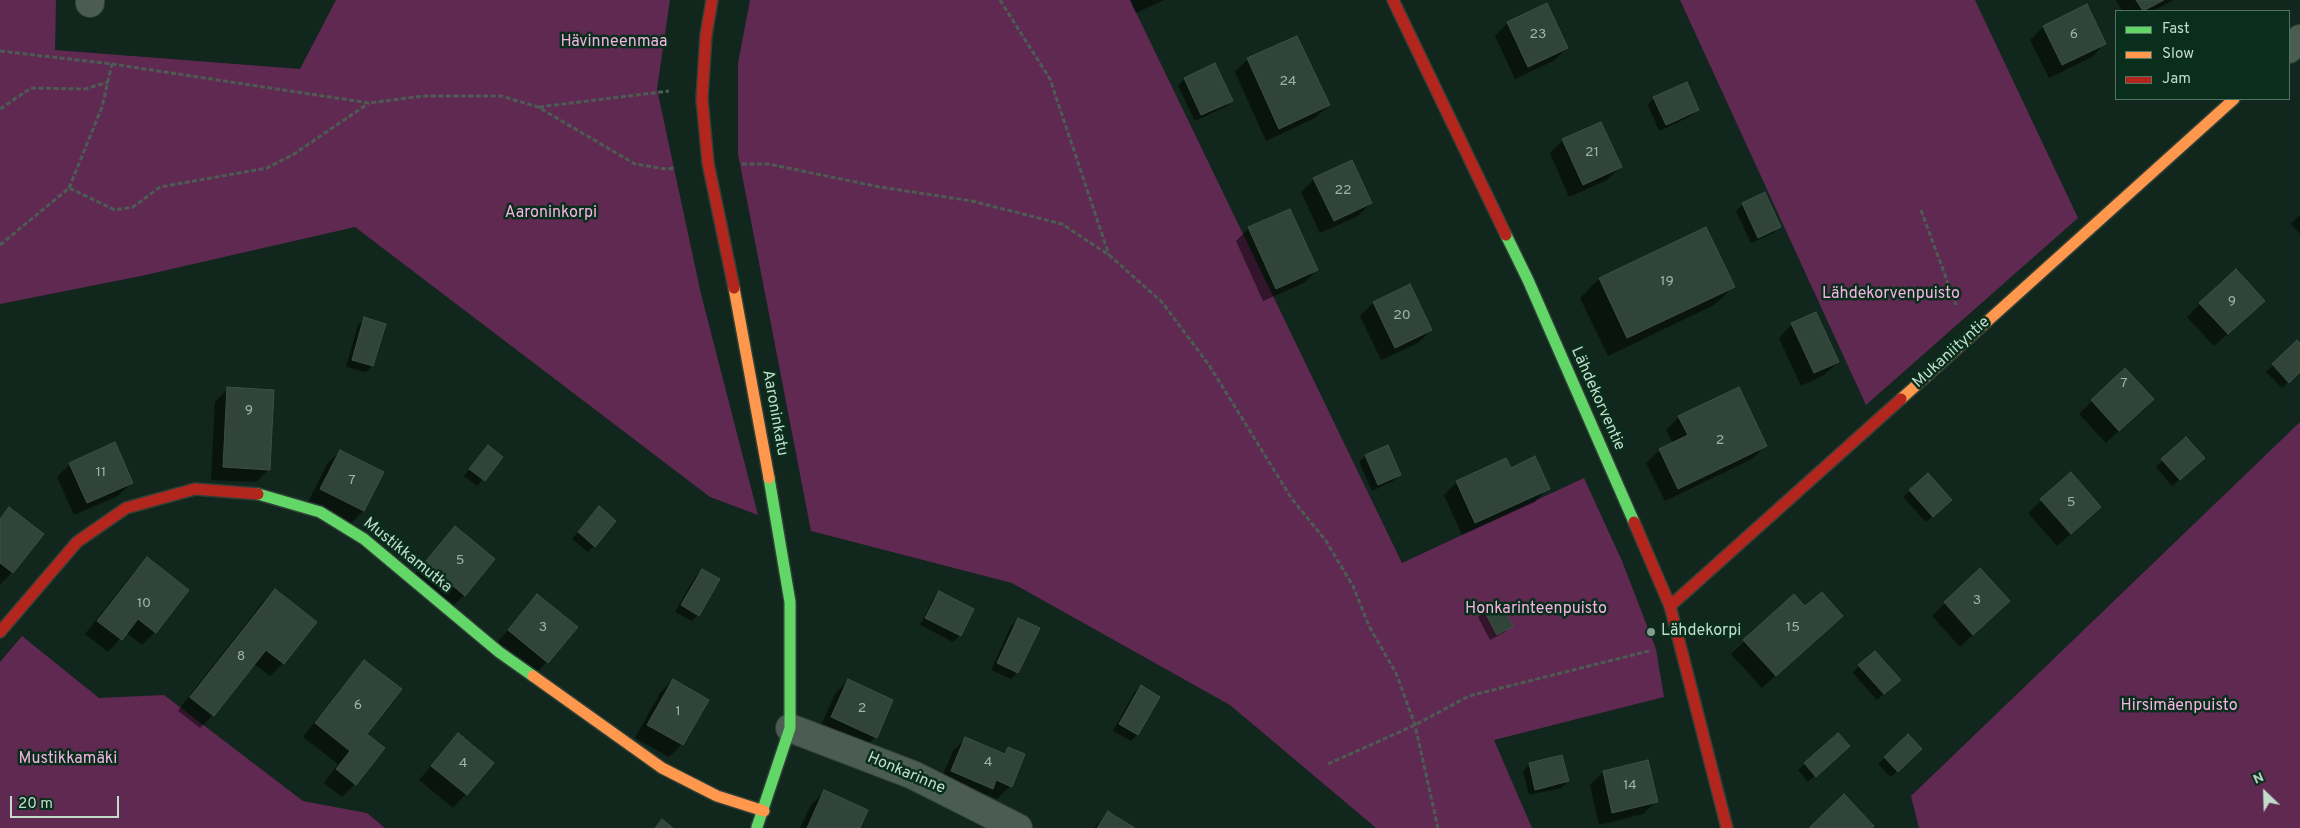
<!DOCTYPE html>
<html>
<head>
<meta charset="utf-8">
<style>
	body { margin:0 }
	#map { position:relative; width:2300px; height:828px; overflow:hidden; background:#11261c; font-family:Overpass,sans-serif }
	canvas { display:block }
	.legend { position:absolute; left:2115px; top:10px; width:175px; height:90px; box-sizing:border-box; background:#092e1c; border:1px solid #537362; margin:0; padding:6px 9px; list-style:none; font-size:15px; color:#c2dbcb }
	.legend li { display:flex; align-items:center; gap:10px; height:25px }
	.legend b { width:25px; border:1px solid #537362 }
	.north { position:absolute; left:2240px; top:768px; width:50px; height:50px; -webkit-text-stroke:4px #092e1c; paint-order:stroke; rotate:336deg; font-size:14px; font-weight:700; line-height:20px; text-align:center; color:#c2dbcb }
	.north::after { content:''; display:block; margin:auto; width:18px; height:22px; background:#c2dbcb; clip-path:polygon(50% 0,100% 100%,50% 72%,0 100%) }
	.scale { position:absolute; left:10px; top:796px; width:109px; height:22px; box-sizing:border-box; border:2px solid #c2dbcb; border-top:0; padding-left:6px; font-size:15px; line-height:18px; white-space:nowrap; color:#c2dbcb; -webkit-text-stroke:4px #092e1c; paint-order:stroke }
</style>
</head>
<body>
<div id="map">
<canvas width="2300" height="828"></canvas>
<ul class="legend">
<li><b style="height:6px;background:#63d668"></b>Fast</li>
<li><b style="height:6px;background:#ff974d"></b>Slow</li>
<li><b style="height:6px;background:#b3261e"></b>Jam</li>
</ul>
<div class="north">N</div>
<div class="scale">20 m</div>
</div>
<script>
const c = document.querySelector('canvas').getContext('2d');
c.lineJoin = 'round';
function fillPath(path, color) {
  c.fillStyle = color;
  c.fill(path, 'evenodd');
}
function shape(rows) {
  const path = new Path2D();
  for (const r of rows) {
    path.moveTo(r[0], r[1]);
    for (let i = 2; i < r.length; i += 2) path.lineTo(r[i], r[i + 1]);
  }
  return path;
}
function strokePath(path, color, width, dash) {
  c.strokeStyle = color;
  c.lineWidth = width;
  c.lineCap = dash ? 'butt' : 'round';
  c.setLineDash(dash || []);
  c.stroke(path);
}
function write(font, color, halo, rows, align = 'center') {
  c.font = font + ' Overpass,sans-serif';
  c.lineWidth = 5;
  c.setLineDash([]);
  c.textBaseline = 'middle';
  c.strokeStyle = halo;
  c.fillStyle = color;
  for (const [text, x, y, turn = 0] of rows) {
    c.save();
    c.translate(x, y);
    c.rotate((+turn || 0) * Math.PI / 180);
    c.textAlign = isNaN(turn) ? turn : align;
    if (halo) c.strokeText(text, 0, 0);
    c.fillText(text, 0, 0);
    c.restore();
  }
}
const green = shape([
	[0,0,56,0,55,50,300,69,336,0,670,0,657,89,701,294,758,515,710,497,355,227,141,276,0,304],
	[750,0,1130,0,1402,563,1584,478,1622,561,1656,649,1664,697,1494,740,1532,828,1376,828,1230,705,1012,583,811,531,738,154,738,63],
	[1680,0,1975,0,2078,218,1866,405],
	[2300,422,2300,828,1919,828,1911,796],
	[22,636,99,698,164,695,303,801,367,813,385,828,0,828,0,662]
]);
const shadow = shape([
	[1130,0,1164,0,1136,13],
	[2116,0,2174,0,2153,11,2122,11],
	[2086,5,2105,43,2092,57,2049,78,2030,40,2043,27],
	[1508,23,1567,48,1553,61,1515,79,1495,36],
	[1248,59,1329,105,1315,118,1266,141,1235,72],
	[1215,65,1231,101,1225,107,1195,121,1178,86,1184,79],
	[1654,98,1698,109,1691,116,1659,131,1648,105],
	[1563,140,1620,167,1607,180,1569,197,1550,153],
	[1314,179,1371,203,1358,216,1320,233,1301,192],
	[1764,194,1779,227,1773,233,1751,243,1736,211,1743,204],
	[2300,215,2300,234,2291,224],
	[1249,228,1317,270,1304,283,1263,301,1236,241],
	[1705,228,1733,287,1714,305,1608,356,1580,298,1599,279],
	[1410,286,1431,330,1418,343,1381,360,1360,316,1373,303],
	[2200,304,2250,314,2214,346,2187,317],
	[365,319,372,366,366,372,346,367,358,325],
	[1792,324,1838,362,1824,375,1801,386,1779,338],
	[2297,342,2300,345,2300,371,2282,388,2266,372],
	[228,388,269,469,256,482,211,480,215,402],
	[2152,399,2106,443,2079,414,2092,401],
	[1679,417,1765,446,1752,459,1665,501,1646,463,1660,450,1673,444,1666,430],
	[2186,439,2196,464,2172,486,2156,467],
	[488,447,501,457,477,486,464,476],
	[341,451,363,511,350,524,308,502,327,464],
	[1366,456,1400,475,1393,481,1372,491,1359,462],
	[70,464,131,483,118,496,74,515,57,477],
	[1510,469,1548,488,1535,502,1462,535,1444,495,1457,482],
	[2071,474,2100,507,2057,546,2028,513],
	[1928,475,1944,506,1926,522,1903,497],
	[10,508,12,572,0,585,0,518],
	[593,514,594,546,588,552,572,539],
	[455,528,464,595,451,608,413,576],
	[147,559,155,632,142,645,126,632,108,652,85,634,134,572],
	[702,570,698,615,692,621,675,612,695,577],
	[1980,570,1995,614,1960,647,1932,616],
	[275,590,283,663,270,676,254,664,214,714,190,695,262,603],
	[940,593,960,635,953,642,920,625,933,599],
	[538,595,547,662,534,675,496,644],
	[1794,596,1828,629,1762,688,1731,654],
	[1500,603,1511,626,1505,632,1490,640,1478,617,1484,611],
	[1018,620,1017,673,1011,679,991,670,1011,626],
	[365,662,365,734,355,784,342,797,324,783,338,764,303,737,352,675],
	[1859,666,1892,687,1877,700,1853,673],
	[673,680,682,744,669,757,635,738,660,693],
	[848,680,875,737,862,750,819,730,835,694],
	[1141,687,1158,697,1137,735,1131,741,1113,731,1134,693],
	[188,697,212,716,200,728,178,711],
	[458,735,466,794,453,808,419,780],
	[1838,735,1841,752,1808,782,1798,770],
	[1908,736,1920,749,1891,777,1878,764],
	[966,738,1003,754,1008,749,1010,786,997,799,986,794,979,801,939,784,953,751],
	[1530,764,1568,781,1561,788,1529,795,1523,771],
	[1603,772,1656,801,1643,814,1599,825,1590,785],
	[824,792,858,828,800,828,811,805],
	[1108,812,1133,828,1094,828]
]);
const building = shape([
	[2136,0,2164,0,2143,11,2136,0],
	[1547,3,1568,48,1528,67,1507,22,1547,3],
	[2087,4,2106,44,2062,65,2043,26,2087,4],
	[1297,36,1330,105,1279,129,1247,58,1297,36],
	[1215,63,1233,101,1201,115,1184,78,1215,63],
	[1687,82,1699,110,1666,125,1653,97,1687,82],
	[1601,122,1622,167,1583,185,1562,139,1601,122],
	[1352,160,1372,203,1334,221,1313,178,1352,160],
	[1765,192,1781,227,1758,238,1742,203,1765,192],
	[1290,209,1318,270,1276,289,1248,227,1290,209],
	[1706,227,1735,287,1627,338,1599,278,1706,227],
	[2236,269,2265,301,2228,334,2199,303,2236,269],
	[1410,284,1432,330,1395,348,1373,302,1410,284],
	[1816,312,1839,362,1814,373,1791,323,1816,312],
	[364,317,386,324,373,366,352,360,364,317],
	[2297,340,2300,343,2300,372,2289,383,2272,364,2297,340],
	[2125,368,2154,399,2119,431,2091,400,2125,368],
	[227,387,274,390,270,470,223,467,227,387],
	[1739,387,1767,446,1678,489,1659,449,1688,435,1678,416,1739,387],
	[2186,437,2205,458,2180,480,2161,459,2186,437],
	[115,442,133,483,87,503,69,463,115,442],
	[488,445,503,457,485,481,469,469,488,445],
	[1388,445,1401,475,1378,485,1365,455,1388,445],
	[340,450,384,472,364,511,320,489,340,450],
	[1535,456,1550,489,1475,523,1456,481,1506,458,1511,468,1535,456],
	[2071,472,2101,507,2071,534,2040,499,2071,472],
	[1928,473,1952,500,1933,517,1909,490,1928,473],
	[599,506,616,521,595,547,578,532,599,506],
	[9,507,44,534,13,573,0,563,0,519,9,507],
	[455,526,495,559,465,596,425,562,455,526],
	[147,557,189,590,156,633,138,619,122,640,97,621,147,557],
	[1980,568,2010,601,1973,635,1944,602,1980,568],
	[702,569,720,579,699,616,681,605,702,569],
	[275,589,317,622,284,664,266,650,214,716,190,697,275,589],
	[939,591,974,609,961,636,925,618,939,591],
	[1822,592,1843,616,1776,676,1743,640,1794,594,1805,606,1822,592],
	[537,594,578,627,548,663,508,630,537,594],
	[1500,601,1513,626,1497,635,1484,610,1500,601],
	[1018,618,1040,628,1018,673,997,663,1018,618],
	[1875,651,1901,680,1884,694,1858,665,1875,651],
	[364,660,402,689,367,734,385,748,356,785,336,769,350,751,315,723,364,660],
	[673,679,709,700,683,745,647,725,673,679],
	[848,679,893,700,877,738,831,717,848,679],
	[1141,685,1160,697,1138,735,1119,724,1141,685],
	[458,733,494,763,467,795,431,766,458,733],
	[1838,733,1850,746,1816,777,1804,763,1838,733],
	[1908,734,1922,749,1898,772,1884,757,1908,734],
	[965,737,1005,754,1008,747,1025,754,1012,787,996,780,993,789,951,771,965,737],
	[1562,755,1569,781,1535,790,1529,763,1562,755],
	[1648,760,1658,802,1612,813,1603,771,1648,760],
	[824,790,868,810,860,828,807,828,824,790],
	[1844,794,1874,826,1872,828,1809,828,1844,794],
	[1108,811,1112,814,1135,828,1097,828,1108,811],
	[662,819,673,828,655,828,662,819]
]);
const path = shape([
	[1000,0,1050,79,1109,255],
	[0,51,112,64,369,103,423,96,501,96,538,107,635,164,666,169,676,168],
	[539,107,669,91],
	[0,109,31,88,85,89,108,82],
	[742,164,768,164,880,187,972,201,1062,224,1109,255,1162,302,1209,365,1292,499,1326,541,1353,586,1369,626,1396,673,1415,725,1438,828],
	[69,188,102,107,112,64],
	[1921,210,1956,305],
	[0,245,69,188,115,210,133,207,160,187,267,168,294,154,369,103],
	[1328,764,1415,725,1469,696,1649,651]
]);
const street = shape([
	[90,0,90,3],
	[2289,49,2300,39],
	[790,728,913,775,1018,828]
]);
const fast = shape([
	[1506,235,1528,280,1634,522],
	[258,494,320,512,364,539,499,652,533,676],
	[757,827,790,728,790,602,769,478]
]);
const slow = shape([
	[734,288,769,478],
	[1901,399,2234,99],
	[533,676,662,768,717,796,764,811]
]);
const jam = shape([
	[712,0,706,35,702,99,708,163,734,288],
	[1393,0,1506,235],
	[1634,522,1670,606,1727,828],
	[1670,606,1901,399],
	[0,632,77,542,126,508,195,489,258,494]
]);
const markers = [
	[1651,632,5,"#849c8e"]
];
const numberNames = [
	["23",1538,35],
	["6",2074,35],
	["24",1288,82],
	["21",1592,153],
	["22",1343,191],
	["19",1667,282],
	["9",2232,302],
	["20",1402,316],
	["7",2124,384],
	["9",249,411],
	["2",1720,441],
	["11",101,473],
	["7",352,481],
	["5",2071,503],
	["5",460,561],
	["3",1977,601],
	["10",144,604],
	["3",543,628],
	["15",1793,628],
	["8",241,657],
	["6",358,706],
	["2",862,709],
	["1",678,712],
	["4",988,763],
	["4",463,764],
	["14",1630,786]
];
const parkNames = [
	["Hävinneenmaa",614,43],
	["Aaroninkorpi",551,214],
	["Lähdekorvenpuisto",1891,295],
	["Honkarinteenpuisto",1536,610],
	["Hirsimäenpuisto",2179,707],
	["Mustikkamäki",68,760]
];
const streetNames = [
	["Mukaniityntie",1952,353,-42],
	["Lähdekorventie",1597,399,66],
	["Aaroninkatu",774,413,80],
	["Mustikkamutka",407,556,39],
	["Honkarinne",906,774,23]
];
const poiNames = [
	["Lähdekorpi",1661,632]
];
fillPath(green, '#5f2952');
fillPath(shadow, '#0007');
fillPath(building, '#304439');
strokePath(building, '#3d5045', 1);
strokePath(street, '#304037', 30);
strokePath(fast, '#304037', 14);
strokePath(slow, '#304037', 14);
strokePath(jam, '#304037', 14);
strokePath(path, '#4c5c53', 3, [5, 2.5]);
strokePath(street, '#4b5c52', 28);
strokePath(fast, '#63d668', 11);
strokePath(slow, '#ff974d', 11);
strokePath(jam, '#b3261e', 11);
for (const [x, y, r, color] of markers) {
  const dot = new Path2D();
  dot.arc(x, y, r, 0, 2 * Math.PI);
  c.fillStyle = color;
  c.fill(dot);
  strokePath(dot, '#092e1c', 2);
}
write('14px', '#9eb5a6', null, numberNames);
write('16px', '#f6b2e2', '#092e1c', parkNames);
write('16px', '#c2dbcb', '#092e1c', streetNames);
write('16px', '#c2dbcb', '#092e1c', poiNames, 'left');
</script>
</body>
</html>
